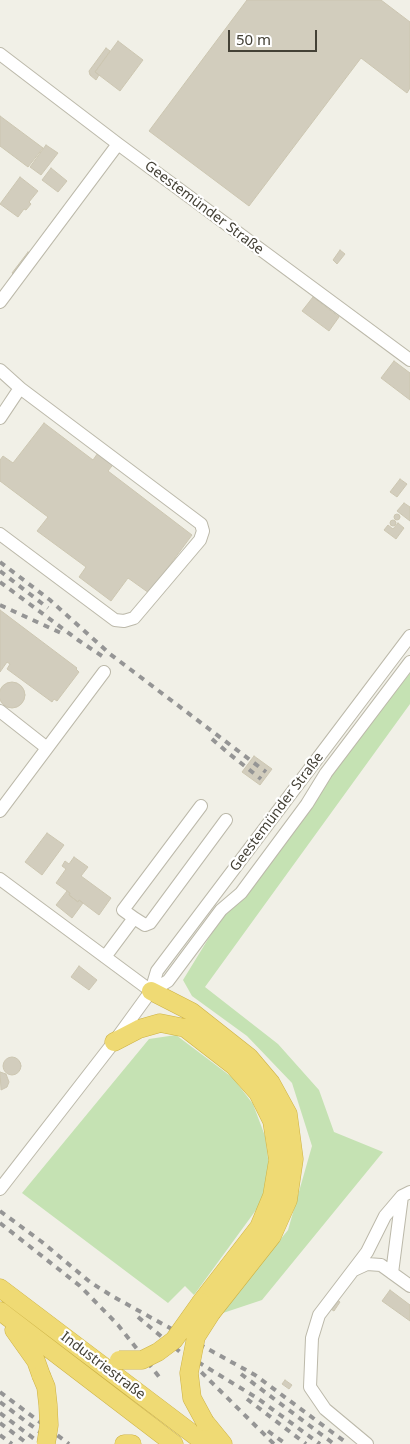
<!DOCTYPE html>
<html>
<head>
<meta charset="utf-8">
<style>
	body { margin:0 }
	#map { position:relative; width:410px; height:1444px; overflow:hidden; background:#f1f0e7; font-family:"Noto Sans",sans-serif }
	canvas { display:block }
	.scale { position:absolute; left:228px; top:30px; width:89px; height:22px; box-sizing:border-box; border:2px solid #444136; border-top:0; padding-left:6px; font-size:15px; line-height:18px; white-space:nowrap; color:#444136; -webkit-text-stroke:4px #fff; paint-order:stroke }
</style>
</head>
<body>
<div id="map">
<canvas width="410" height="1444"></canvas>
<div class="scale">50 m</div>
</div>
<script>
const c = document.querySelector('canvas').getContext('2d');
c.lineJoin = 'round';
function fillPath(path, color) {
  c.fillStyle = color;
  c.fill(path, 'evenodd');
}
function shape(rows) {
  const path = new Path2D();
  for (const r of rows) {
    if (r.length === 3) {
      path.moveTo(r[0] + r[2], r[1]);
      path.arc(r[0], r[1], r[2], 0, 2 * Math.PI);
      continue;
    }
    path.moveTo(r[0], r[1]);
    for (let i = 2; i < r.length; i += 2) path.lineTo(r[i], r[i + 1]);
  }
  return path;
}
function strokePath(path, color, width, dash) {
  c.strokeStyle = color;
  c.lineWidth = width;
  c.lineCap = dash ? 'butt' : 'round';
  c.setLineDash(dash || []);
  c.stroke(path);
}
function write(font, color, halo, rows, align = 'center') {
  c.font = font + ' "Noto Sans",sans-serif';
  c.lineWidth = 4.5;
  c.setLineDash([]);
  c.textBaseline = 'middle';
  c.strokeStyle = halo;
  c.fillStyle = color;
  for (const [text, x, y, turn = 0] of rows) {
    c.save();
    c.translate(x, y);
    c.rotate((+turn || 0) * Math.PI / 180);
    c.textAlign = isNaN(turn) ? turn : align;
    if (halo) c.strokeText(text, 0, 0);
    c.fillText(text, 0, 0);
    c.restore();
  }
}
const green = shape([
	[410,673,410,704,205,987,278,1044,319,1090,334,1132,383,1152,262,1300,220,1314,288,1230,312,1146,292,1083,247,1036,192,996,183,980,221,918,248,892,343,758],
	[176,1035,233,1078,253,1104,265,1136,269,1166,264,1199,194,1295,185,1286,168,1303,22,1193,149,1039]
]);
const building = shape([
	[247,0,381,0,410,22,410,88,407,93,361,58,249,206,149,131,247,0],
	[118,41,143,60,120,91,95,72,118,41],
	[106,48,110,51,95,72,99,75,96,80,90,75,89,71,106,48],
	[0,116,43,148,28,167,0,146,0,116],
	[46,145,58,153,41,175,30,167,46,145],
	[51,168,67,181,58,192,42,180,51,168],
	[20,177,38,191,29,202,31,204,26,210,24,209,18,217,0,204,20,177],
	[340,250,345,254,337,264,333,260,340,250],
	[28,252,32,255,16,276,12,273,28,252],
	[313,297,339,317,329,331,302,311,313,297],
	[394,361,410,373,410,400,381,378,394,361],
	[44,423,93,460,100,450,115,462,108,471,192,535,149,593,128,578,111,601,79,577,86,567,37,531,48,517,0,481,0,460,3,456,13,463,44,423],
	[400,479,407,484,397,497,390,492,400,479],
	[404,503,410,507,410,521,397,511,404,503],
	[397,517,3],
	[393,523,3],
	[398,523,404,528,396,539,384,530,388,525,393,529,398,523],
	[0,610,77,668,76,669,79,672,57,701,54,699,52,702,7,669,10,664,7,662,0,672,0,610],
	[12,695,13],
	[254,756,272,769,260,785,242,772,254,756],
	[47,833,64,845,42,875,25,862,47,833],
	[74,857,88,867,81,876,111,898,99,915,79,900,78,902,69,895,70,893,56,883,66,869,62,866,65,861,69,864,74,857],
	[67,891,70,893,69,895,78,902,79,900,83,903,72,918,56,905,67,891],
	[79,966,97,980,89,990,71,977,79,966],
	[12,1066,9],
	[0,1072,6,1074,9,1082,7,1087,1,1090,0,1072],
	[390,1290,410,1305,410,1321,382,1301,390,1290],
	[336,1299,340,1302,334,1311,329,1308,336,1299],
	[285,1380,292,1385,289,1389,282,1384,285,1380]
]);
const minor = shape([
	[0,54,118,144,410,360],
	[0,302,118,144],
	[0,370,20,388,0,418],
	[0,534,115,620,124,621,134,618,200,540,203,531,201,524,20,388],
	[0,711,47,748],
	[0,811,104,672],
	[0,879,151,991],
	[134,918,123,910,201,806],
	[105,957,134,918,145,925,150,923,226,820],
	[151,991,168,981,221,910,241,893,307,804,326,773,410,662],
	[0,1189,114,1042,151,991,157,971,410,636],
	[354,1270,367,1264,381,1265,410,1286],
	[392,1273,402,1196],
	[367,1444,325,1409,310,1387,312,1338,319,1315,367,1252,385,1216,402,1196,410,1192]
]);
const highway = shape([
	[151,991,192,1012,249,1057,271,1083,288,1114,294,1159,288,1200,272,1236,212,1312],
	[114,1042,139,1029,160,1023,185,1028,234,1066,258,1093,272,1121,278,1160,272,1196,259,1227,201,1302],
	[0,1288,206,1444],
	[0,1311,174,1444],
	[14,1330,36,1361,41,1375],
	[205,1422,223,1444],
	[124,1444,132,1444]
]);
const rail = shape([
	[0,562,50,600,110,654,266,772],
	[0,571,48,608],
	[0,582,78,640,105,658],
	[0,605,61,633],
	[212,739,227,752,261,779],
	[0,1211,42,1242,90,1282,112,1296,255,1375,348,1444],
	[0,1223,80,1286,118,1325,160,1378],
	[138,1317,186,1357,274,1444],
	[198,1362,257,1398,320,1444],
	[241,1374,334,1444],
	[0,1392,69,1444],
	[247,1399,306,1444],
	[0,1402,56,1444],
	[0,1413,41,1444],
	[0,1423,28,1444],
	[268,1431,286,1444],
	[0,1435,12,1444]
]);
const highwayBridge = shape([
	[119,1360,142,1360,158,1352,174,1340,201,1302],
	[41,1375,46,1387,48,1405,49,1425,46,1444],
	[205,1422,192,1398,189,1373,196,1337,212,1312]
]);
const streetNames = [
	["Geestemünder Straße",204,208,37],
	["Geestemünder Straße",277,812,-53],
	["Industriestraße",103,1366,37]
];
fillPath(green, '#c5e2b3');
fillPath(building, '#d2cdbd');
strokePath(building, '#ccc6b1', 1);
strokePath(minor, '#bcb9aa', 14);
strokePath(highway, '#cdb245', 19);
strokePath(minor, '#fff', 12);
strokePath(highway, '#efda74', 18);
strokePath(rail, '#959595', 4, [6, 6]);
strokePath(highwayBridge, '#cdb245', 19, []);
strokePath(highwayBridge, '#efda74', 18);
write('14px', '#444136', '#fff', streetNames);
</script>
</body>
</html>
